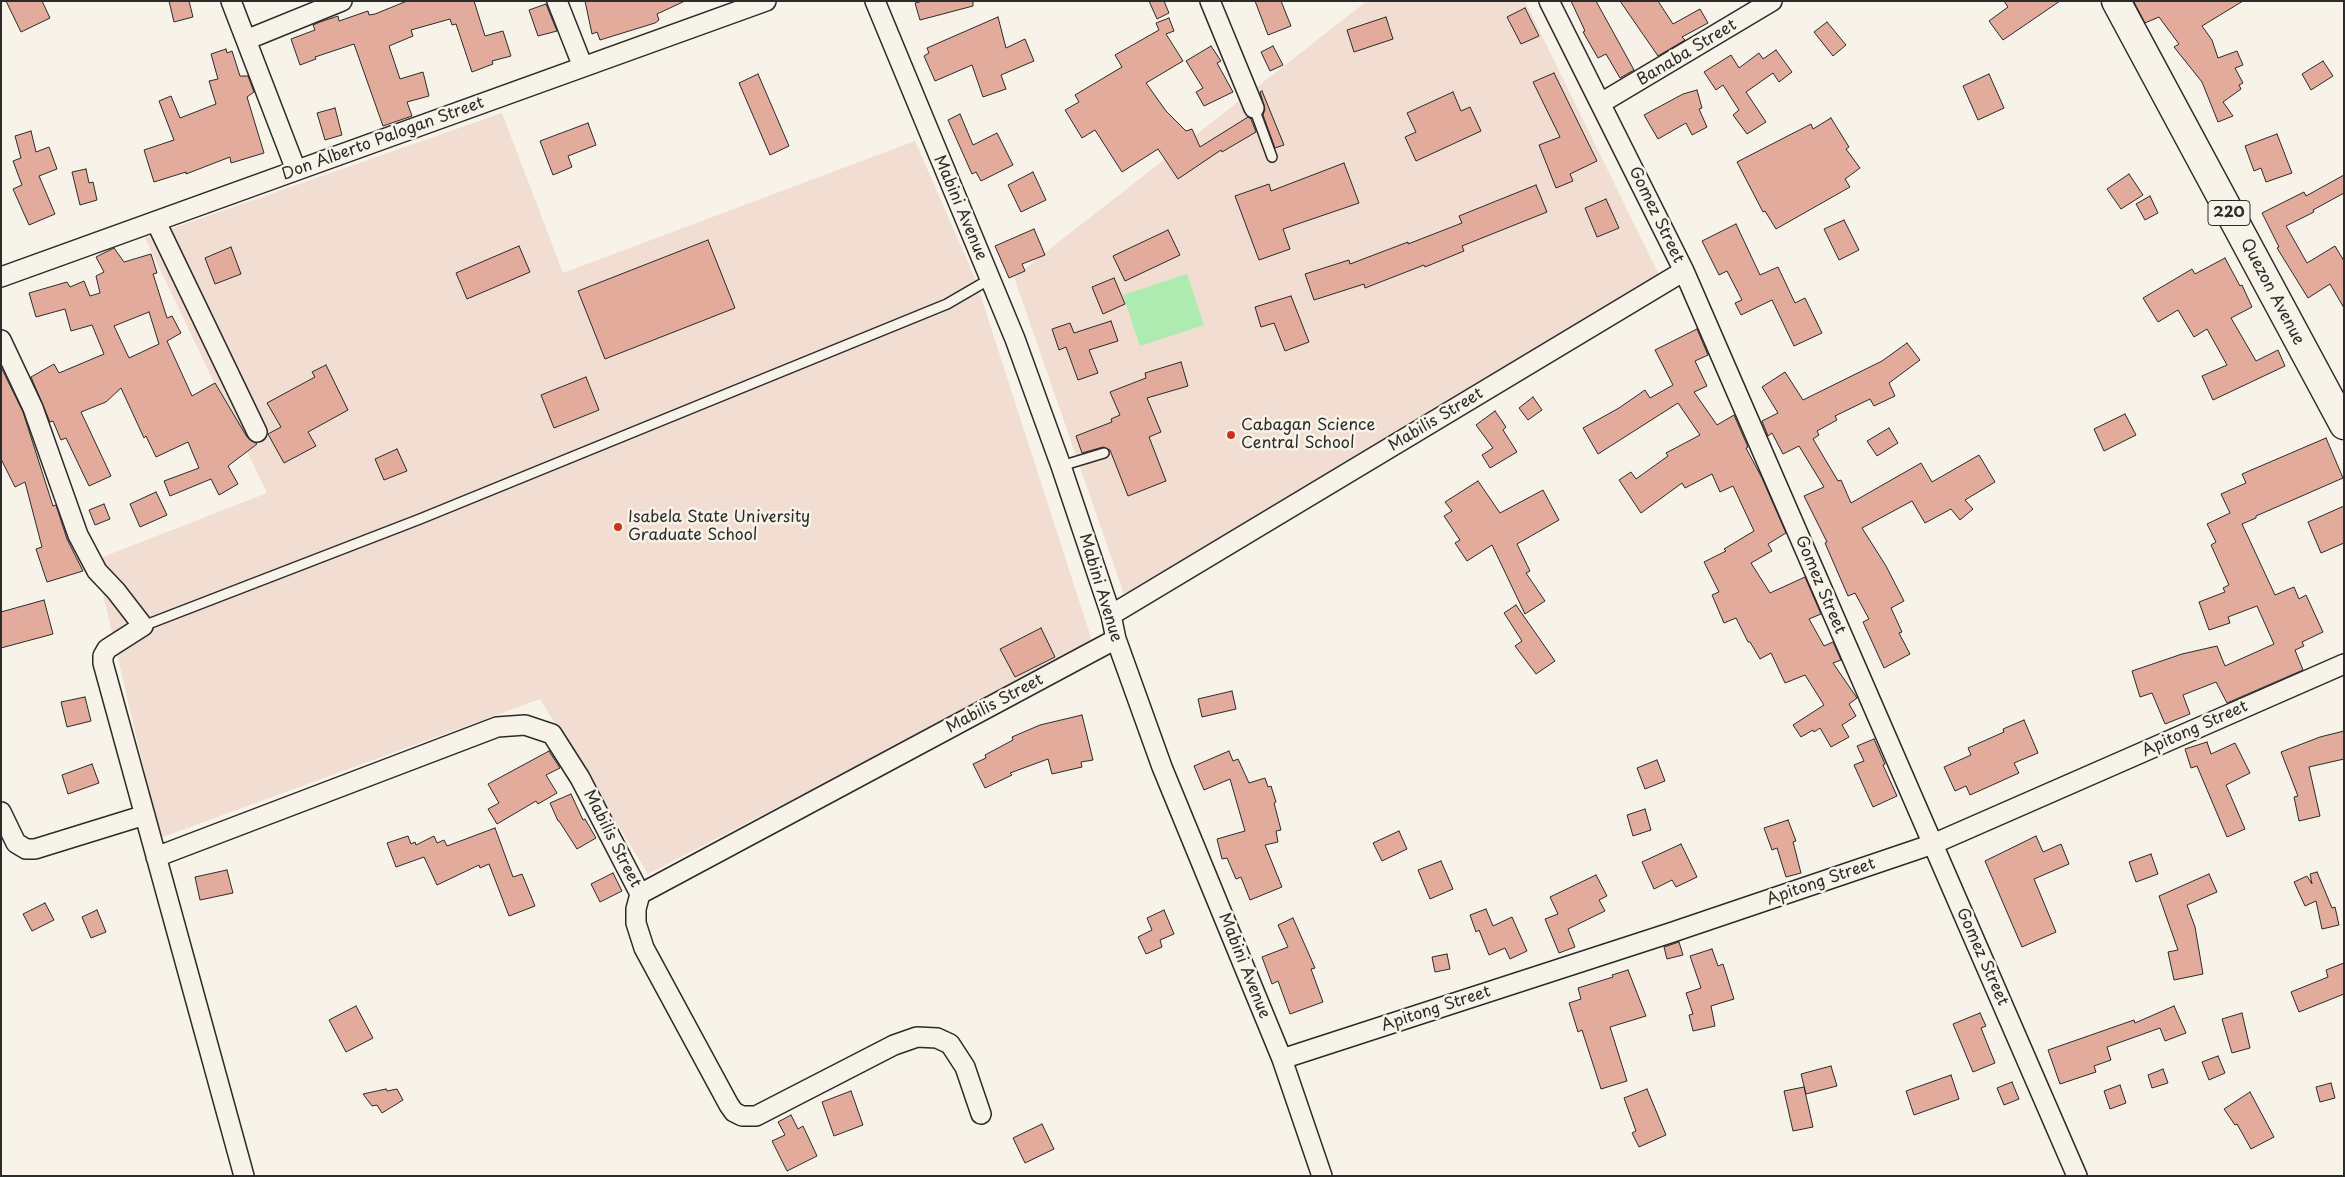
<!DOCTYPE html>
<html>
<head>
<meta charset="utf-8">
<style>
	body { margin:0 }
	#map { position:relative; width:2345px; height:1177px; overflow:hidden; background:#f7f3e8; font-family:"Playpen Sans",sans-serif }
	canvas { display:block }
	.frame { position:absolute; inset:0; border:2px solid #2b2b2b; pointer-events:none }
</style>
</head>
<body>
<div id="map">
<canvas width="2345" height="1177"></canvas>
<div class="frame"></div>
</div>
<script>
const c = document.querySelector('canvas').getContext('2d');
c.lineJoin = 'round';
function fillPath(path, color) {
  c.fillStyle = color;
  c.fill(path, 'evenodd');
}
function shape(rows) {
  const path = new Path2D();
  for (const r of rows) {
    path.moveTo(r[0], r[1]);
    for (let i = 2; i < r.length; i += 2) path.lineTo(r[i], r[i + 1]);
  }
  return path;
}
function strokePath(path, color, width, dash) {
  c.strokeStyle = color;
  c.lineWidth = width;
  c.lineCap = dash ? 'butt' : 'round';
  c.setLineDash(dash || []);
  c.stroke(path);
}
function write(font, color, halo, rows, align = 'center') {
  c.font = font + ' "Playpen Sans",sans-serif';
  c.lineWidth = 5;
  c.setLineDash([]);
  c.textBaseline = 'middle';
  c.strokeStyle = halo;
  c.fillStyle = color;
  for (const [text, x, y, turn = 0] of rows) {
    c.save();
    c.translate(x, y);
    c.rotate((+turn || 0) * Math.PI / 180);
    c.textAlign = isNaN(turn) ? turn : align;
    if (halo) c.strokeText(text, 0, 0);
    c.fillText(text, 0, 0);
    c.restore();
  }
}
const built = shape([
	[1367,1,1525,1,1660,277,1124,594,1014,277],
	[502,113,563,273,915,141,975,278,1093,644,648,874,540,699,160,838,95,560,267,493,145,238]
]);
const green = shape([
	[1187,274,1204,325,1140,346,1123,295]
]);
const building = shape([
	[6,1,42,1,50,18,21,32,6,1],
	[169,1,189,1,193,17,174,22,169,1],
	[407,1,474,1,485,36,503,31,511,56,492,61,493,64,472,72,456,24,452,25,450,19,411,30,413,36,389,46,400,79,423,72,429,96,407,102,412,116,383,126,354,44,315,57,316,59,300,65,291,39,315,30,313,25,320,22,338,16,339,21,368,11,369,15,375,14,407,1],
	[585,1,685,1,657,14,659,20,655,23,600,40,597,32,592,34,585,1],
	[923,1,973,1,973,6,920,20,915,3,923,1],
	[1149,1,1164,1,1169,13,1157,19,1149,1],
	[1255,1,1281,1,1291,26,1268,35,1255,1],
	[1571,1,1596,1,1634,70,1620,78,1606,54,1598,58,1583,32,1585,31,1571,1],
	[1620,1,1658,1,1673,24,1700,9,1708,23,1682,37,1685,40,1658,56,1620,1],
	[2004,1,2060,1,2003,40,1989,21,2008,7,2004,1],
	[2136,1,2243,1,2202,26,2212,40,2218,58,2237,51,2243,65,2235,68,2243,83,2239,85,2241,89,2223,102,2233,116,2218,122,2202,82,2174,47,2179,44,2159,17,2145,23,2134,2,2136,1],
	[546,4,557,31,538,36,529,10,546,4],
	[1525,8,1539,36,1521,44,1507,17,1525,8],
	[998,17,1006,48,1025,39,1034,61,1001,75,1006,89,983,97,972,65,935,81,924,56,929,53,927,48,998,17],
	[1386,17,1393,39,1354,52,1347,30,1386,17],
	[1169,18,1174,31,1166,34,1183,61,1146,83,1166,111,1186,131,1192,129,1200,147,1248,117,1251,119,1256,132,1222,152,1221,150,1178,179,1158,149,1122,172,1095,130,1082,138,1065,110,1079,102,1075,95,1122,67,1115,55,1159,30,1156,23,1169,18],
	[1827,22,1846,45,1833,56,1814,32,1827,22],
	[1211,46,1221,61,1217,63,1233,92,1204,106,1196,92,1203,88,1186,61,1211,46],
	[1273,46,1283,65,1270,71,1261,52,1273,46],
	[226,49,227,53,232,51,240,76,248,76,254,92,247,97,264,153,231,163,230,157,186,174,186,172,154,182,144,150,174,140,159,101,171,96,180,118,216,104,209,81,218,79,211,54,226,49],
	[1776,50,1792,72,1779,82,1773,73,1746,92,1766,122,1747,134,1733,115,1739,110,1723,85,1716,90,1704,72,1731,55,1739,68,1759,53,1763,59,1776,50],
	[2323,61,2333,76,2311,90,2302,74,2323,61],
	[1554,73,1597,161,1570,174,1573,181,1556,188,1539,145,1560,137,1533,82,1554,73],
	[758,74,789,146,770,155,739,83,758,74],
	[1989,74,2004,108,1978,120,1963,86,1989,74],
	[1697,90,1702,108,1699,109,1707,127,1692,135,1686,123,1658,139,1644,115,1683,94,1697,90],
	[1262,91,1284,145,1275,148,1263,115,1265,109,1260,92,1262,91],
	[1453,92,1461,111,1470,107,1481,131,1416,161,1405,137,1416,132,1407,113,1453,92],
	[335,108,342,135,325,140,317,113,335,108],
	[960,114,973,145,997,133,1013,165,981,181,976,172,972,174,948,120,960,114],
	[1831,118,1849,147,1846,149,1860,168,1845,179,1850,187,1776,229,1765,211,1763,212,1737,162,1811,124,1813,129,1831,118],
	[588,123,596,145,568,156,572,167,553,175,540,141,588,123],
	[31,131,36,152,49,147,57,169,39,176,55,214,29,225,13,189,22,185,13,161,21,158,15,136,31,131],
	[2277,134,2292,173,2266,182,2261,168,2254,171,2245,146,2277,134],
	[1344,163,1359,203,1283,229,1290,249,1259,260,1235,196,1269,184,1271,191,1344,163],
	[86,169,89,183,93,182,97,200,80,205,72,172,86,169],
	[1033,172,1046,200,1021,212,1008,185,1033,172],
	[2129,174,2143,195,2121,209,2107,189,2129,174],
	[2344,175,2344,193,2313,210,2314,212,2286,226,2307,263,2335,246,2344,261,2344,308,2330,284,2308,298,2277,248,2279,247,2262,213,2304,192,2306,196,2344,175],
	[1536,185,1547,212,1462,246,1464,251,1425,267,1424,265,1365,288,1364,284,1314,300,1305,274,1349,260,1350,264,1408,242,1408,244,1462,223,1459,216,1536,185],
	[2150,196,2158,213,2145,220,2136,204,2150,196],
	[1606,199,1619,228,1597,237,1585,208,1606,199],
	[1844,220,1859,250,1839,260,1824,229,1844,220],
	[1736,224,1760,275,1778,267,1795,303,1805,298,1822,333,1794,346,1772,300,1741,315,1735,303,1742,300,1727,271,1719,275,1702,241,1736,224],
	[1034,229,1045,255,1022,264,1025,271,1009,278,995,246,1034,229],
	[1168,230,1180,255,1125,281,1113,256,1168,230],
	[708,240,735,308,605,359,578,291,708,240],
	[519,246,530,272,467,299,456,273,519,246],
	[231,247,241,274,215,284,205,258,231,247],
	[114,248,124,262,151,254,157,273,153,274,167,318,172,316,181,333,167,341,192,396,215,383,247,437,257,444,228,466,238,484,219,495,211,479,170,496,164,481,199,468,188,442,156,457,146,436,144,438,121,388,106,402,81,412,111,476,89,486,66,438,61,440,53,421,50,422,31,377,54,364,59,373,104,354,92,325,71,331,65,309,36,317,29,293,67,282,70,287,84,281,90,296,100,293,96,276,104,272,96,257,114,248],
	[149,312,159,344,129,358,114,326,149,312],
	[2225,258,2240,286,2242,285,2252,307,2231,318,2256,361,2278,350,2285,366,2213,400,2202,376,2227,365,2207,329,2194,337,2178,310,2158,322,2143,298,2192,269,2195,274,2225,258],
	[1114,278,1125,304,1103,314,1092,287,1114,278],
	[1291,296,1309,342,1285,351,1274,323,1261,327,1255,307,1291,296],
	[1111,321,1118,341,1089,350,1098,373,1078,380,1066,347,1059,350,1052,329,1070,323,1074,333,1111,321],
	[1697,329,1708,355,1695,361,1707,386,1694,392,1717,425,1734,415,1748,447,1746,448,1762,478,1786,533,1768,544,1772,551,1751,563,1770,593,1805,577,1821,614,1809,619,1824,646,1833,642,1841,660,1833,663,1857,698,1849,704,1856,716,1842,725,1849,737,1831,747,1820,728,1814,732,1813,730,1801,737,1793,725,1824,705,1805,675,1785,683,1771,653,1760,659,1750,642,1748,642,1736,618,1724,623,1712,595,1719,592,1704,562,1726,551,1724,549,1754,531,1733,486,1720,492,1712,474,1685,488,1682,483,1641,513,1619,480,1631,472,1636,479,1668,456,1666,453,1700,435,1678,403,1598,454,1583,428,1619,408,1645,390,1650,398,1673,385,1655,350,1697,329],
	[1907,343,1920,360,1889,383,1895,396,1874,406,1870,399,1835,416,1837,420,1817,431,1819,435,1813,439,1838,481,1841,480,1851,503,1921,463,1932,482,1979,455,1995,482,1965,500,1973,509,1960,520,1951,509,1925,523,1912,501,1862,528,1886,566,1904,601,1891,608,1902,632,1899,633,1910,654,1884,668,1863,622,1869,619,1855,593,1848,596,1825,543,1827,542,1804,496,1824,487,1799,446,1783,454,1772,433,1768,436,1762,421,1778,413,1762,387,1785,372,1803,400,1882,361,1907,343],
	[1181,362,1188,386,1147,398,1161,432,1149,437,1166,481,1128,496,1110,450,1103,447,1082,453,1076,436,1112,422,1111,419,1120,415,1110,392,1146,378,1145,373,1181,362],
	[326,365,348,410,308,432,316,446,284,463,268,434,281,427,267,403,315,377,312,372,326,365],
	[1,367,23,412,53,506,56,505,67,539,83,571,47,582,36,549,42,547,25,482,15,487,1,459,1,367],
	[586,377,599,410,554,428,541,395,586,377],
	[1533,397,1542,410,1528,420,1519,408,1533,397],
	[1495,411,1506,427,1503,430,1517,452,1490,468,1482,455,1493,448,1476,425,1495,411],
	[2125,414,2136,435,2104,451,2094,429,2125,414],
	[1889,428,1898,443,1877,456,1867,441,1889,428],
	[2326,438,2343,478,2256,516,2256,518,2242,524,2275,595,2294,587,2299,599,2306,595,2323,632,2302,642,2304,646,2295,650,2303,670,2227,703,2216,682,2183,695,2190,714,2165,724,2152,693,2140,697,2132,671,2182,654,2217,646,2225,666,2274,644,2257,606,2228,617,2230,623,2209,630,2199,602,2225,592,2223,588,2229,585,2211,545,2216,542,2207,524,2230,513,2221,494,2246,483,2242,474,2326,438],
	[397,449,407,471,384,480,375,459,397,449],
	[1478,481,1500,513,1543,490,1559,520,1517,544,1530,571,1526,573,1545,601,1525,614,1492,545,1467,561,1455,543,1460,540,1444,516,1452,511,1445,502,1478,481],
	[156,492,167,515,140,527,130,504,156,492],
	[104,504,110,519,95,525,89,510,104,504],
	[2344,506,2344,543,2321,553,2308,522,2344,506],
	[44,600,53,634,1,648,1,612,44,600],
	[1516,605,1555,661,1536,674,1515,646,1522,641,1504,613,1516,605],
	[1041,628,1055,657,1015,677,1000,649,1041,628],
	[1232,691,1236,709,1202,717,1198,699,1232,691],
	[85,697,91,721,67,727,61,702,85,697],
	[1082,715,1093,760,1081,762,1082,767,1052,774,1048,759,1010,773,1012,775,985,788,973,764,986,758,985,755,1013,740,1012,737,1040,725,1082,715],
	[2024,720,2038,753,2014,763,2019,773,1970,795,1966,786,1955,791,1944,767,1971,755,1968,748,2004,732,2003,729,2024,720],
	[2344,731,2344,759,2309,767,2320,816,2299,821,2294,797,2298,796,2281,752,2320,737,2344,731],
	[1874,739,1885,764,1883,765,1897,796,1873,807,1854,765,1864,761,1857,746,1874,739],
	[2207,742,2211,754,2235,743,2250,773,2226,785,2245,829,2227,837,2197,766,2191,768,2185,749,2207,742],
	[549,751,560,768,546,775,557,793,538,804,536,801,497,824,488,809,499,803,488,784,549,751],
	[1229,751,1233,761,1238,759,1249,783,1265,778,1268,787,1271,786,1276,802,1274,803,1281,830,1276,831,1278,842,1265,845,1282,887,1250,900,1241,877,1236,879,1227,858,1222,859,1217,839,1245,831,1230,779,1204,790,1194,766,1229,751],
	[1657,760,1665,781,1645,789,1637,768,1657,760],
	[92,764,99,783,68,794,62,775,92,764],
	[571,794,583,820,585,819,596,838,577,849,559,821,558,821,550,803,571,794],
	[1645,809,1651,830,1633,836,1627,815,1645,809],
	[1788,820,1796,841,1793,842,1801,873,1786,877,1777,848,1772,850,1764,828,1788,820],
	[495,828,513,877,522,874,535,906,509,916,489,864,480,868,479,865,437,885,424,857,396,867,387,843,408,836,411,844,415,842,416,845,434,836,437,843,444,840,447,846,495,828],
	[1399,831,1407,849,1382,861,1373,843,1399,831],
	[2036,836,2043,852,2061,844,2069,864,2034,879,2056,932,2022,947,1985,861,2036,836],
	[1681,844,1697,877,1676,887,1672,880,1654,889,1642,862,1681,844],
	[2151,854,2158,874,2136,882,2129,862,2151,854],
	[1441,861,1453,889,1430,899,1418,870,1441,861],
	[227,870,233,893,200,900,195,877,227,870],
	[2317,872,2332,908,2335,907,2339,925,2322,929,2316,901,2305,906,2294,882,2307,876,2312,884,2310,874,2317,872],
	[613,873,622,891,600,902,591,884,613,873],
	[2209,874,2217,892,2187,905,2195,927,2203,974,2174,980,2168,952,2178,950,2159,896,2209,874],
	[1596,875,1607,896,1599,900,1605,911,1568,929,1575,947,1559,953,1545,919,1558,914,1550,897,1596,875],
	[45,903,54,920,32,931,23,914,45,903],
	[1486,909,1493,926,1512,917,1527,951,1510,959,1505,948,1489,955,1479,930,1476,932,1470,915,1486,909],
	[97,910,106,932,91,938,82,917,97,910],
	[1164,910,1174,934,1160,940,1162,947,1146,954,1138,937,1152,930,1147,918,1164,910],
	[1293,918,1315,968,1311,969,1323,1002,1290,1014,1278,981,1272,984,1262,957,1288,947,1278,925,1293,918],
	[1679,942,1683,955,1667,959,1664,947,1679,942],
	[1712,949,1718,966,1723,964,1734,999,1711,1006,1715,1026,1693,1031,1689,1015,1693,1014,1686,993,1701,988,1690,956,1712,949],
	[1447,954,1450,969,1435,972,1432,957,1447,954],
	[2344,963,2344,994,2299,1012,2291,992,2328,977,2326,970,2344,963],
	[1628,970,1646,1016,1610,1027,1627,1081,1601,1089,1582,1030,1578,1032,1569,1003,1581,999,1578,988,1613,977,1612,975,1628,970],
	[356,1006,373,1038,346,1052,329,1020,356,1006],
	[2174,1006,2186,1033,2165,1041,2160,1028,2107,1047,2111,1060,2094,1066,2096,1072,2060,1084,2048,1050,2134,1020,2135,1023,2174,1006],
	[1980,1013,1986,1026,1981,1028,1995,1063,1973,1072,1953,1024,1980,1013],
	[2242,1013,2250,1048,2232,1053,2222,1019,2242,1013],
	[2218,1056,2225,1073,2209,1080,2202,1062,2218,1056],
	[1831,1066,1837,1086,1806,1094,1801,1074,1831,1066],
	[2163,1069,2168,1083,2152,1088,2148,1075,2163,1069],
	[1951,1075,1959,1099,1914,1115,1906,1091,1951,1075],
	[2012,1082,2019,1099,2004,1105,1997,1088,2012,1082],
	[2331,1083,2335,1098,2320,1102,2316,1087,2331,1083],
	[2120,1085,2126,1103,2110,1109,2104,1091,2120,1085],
	[1804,1087,1813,1127,1793,1131,1784,1091,1804,1087],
	[386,1089,387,1091,397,1089,403,1100,382,1113,377,1105,372,1106,363,1094,386,1089],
	[1647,1089,1666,1135,1639,1147,1632,1133,1636,1131,1624,1098,1647,1089],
	[851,1091,863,1125,834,1136,822,1102,851,1091],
	[2250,1092,2274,1137,2251,1149,2237,1124,2235,1125,2224,1109,2250,1092],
	[791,1115,798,1129,803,1126,817,1156,787,1171,772,1141,785,1135,778,1122,791,1115],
	[1042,1124,1054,1149,1025,1163,1013,1138,1042,1124]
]);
const service = shape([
	[1254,108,1272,157],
	[1061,466,1104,453],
	[143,626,420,519,947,304,990,279]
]);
const minor = shape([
	[231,1,296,170],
	[557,1,583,67],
	[875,1,1015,339,1061,466,1111,615,1116,639,1162,767,1282,1059,1322,1176],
	[1210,1,1254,108],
	[1549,1,1684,271,2077,1176],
	[246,40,342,1],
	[1601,103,1772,1],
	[156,222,257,432],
	[1,277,766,1],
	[1,340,33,408,78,535,97,571,116,591,143,626,107,649,103,656,103,663,244,1176],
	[1111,615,1684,271],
	[1,812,16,843,26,849,35,849,145,815],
	[156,857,497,727,525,725,552,734,580,778,640,894,1116,639],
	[640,894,636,909,636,923,644,948,729,1105,734,1112,742,1116,756,1116,894,1045,917,1037,937,1038,950,1044,965,1067,981,1114],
	[1282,1059,1670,933,1933,844,2344,664]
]);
const primary = shape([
	[2116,1,2344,425]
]);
const markers = [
	[1231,435,5,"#c8321e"],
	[618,527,5,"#c8321e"]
];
const shields = [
	[2229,213,42]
];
const shieldNames = [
	["220",2229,213]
];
const streetNames = [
	["Banaba Street",1687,53,-31],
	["Don Alberto Palogan Street",383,139,-20],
	["Mabini Avenue",960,208,67],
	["Gomez Street",1656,215,64],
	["Quezon Avenue",2272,292,62],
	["Mabilis Street",1436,420,-31],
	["Gomez Street",1820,585,67],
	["Mabini Avenue",1100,588,73],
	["Mabilis Street",995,704,-28],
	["Apitong Street",2195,729,-24],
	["Mabilis Street",612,839,63],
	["Apitong Street",1821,882,-19],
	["Gomez Street",1982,957,66],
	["Mabini Avenue",1244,966,68],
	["Apitong Street",1436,1009,-18]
];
const poiNames = [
	["Cabagan Science",1241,426],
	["Central School",1241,444],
	["Isabela State University",628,518],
	["Graduate School",628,536]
];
fillPath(built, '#f1ddd1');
fillPath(green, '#aeebb1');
fillPath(building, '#e3ab9c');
strokePath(building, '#2b2b2b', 1);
strokePath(service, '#2b2b2b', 12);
strokePath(minor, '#2b2b2b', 22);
strokePath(primary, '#2b2b2b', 31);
strokePath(service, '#f7f3e8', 9);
strokePath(minor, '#f7f3e8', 19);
strokePath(primary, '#f7f3e8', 28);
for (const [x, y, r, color] of markers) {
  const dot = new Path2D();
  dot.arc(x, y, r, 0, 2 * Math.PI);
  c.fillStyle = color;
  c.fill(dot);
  strokePath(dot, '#f7f3e8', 2);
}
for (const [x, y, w] of shields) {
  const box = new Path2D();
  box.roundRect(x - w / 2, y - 12.5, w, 25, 4);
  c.fillStyle = '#f7f3e8';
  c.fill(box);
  strokePath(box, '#2b2b2b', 1);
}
write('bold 15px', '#2b2b2b', null, shieldNames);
write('16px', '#2b2b2b', '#f7f3e8', streetNames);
write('16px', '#2b2b2b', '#f7f3e8', poiNames, 'left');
</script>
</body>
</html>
